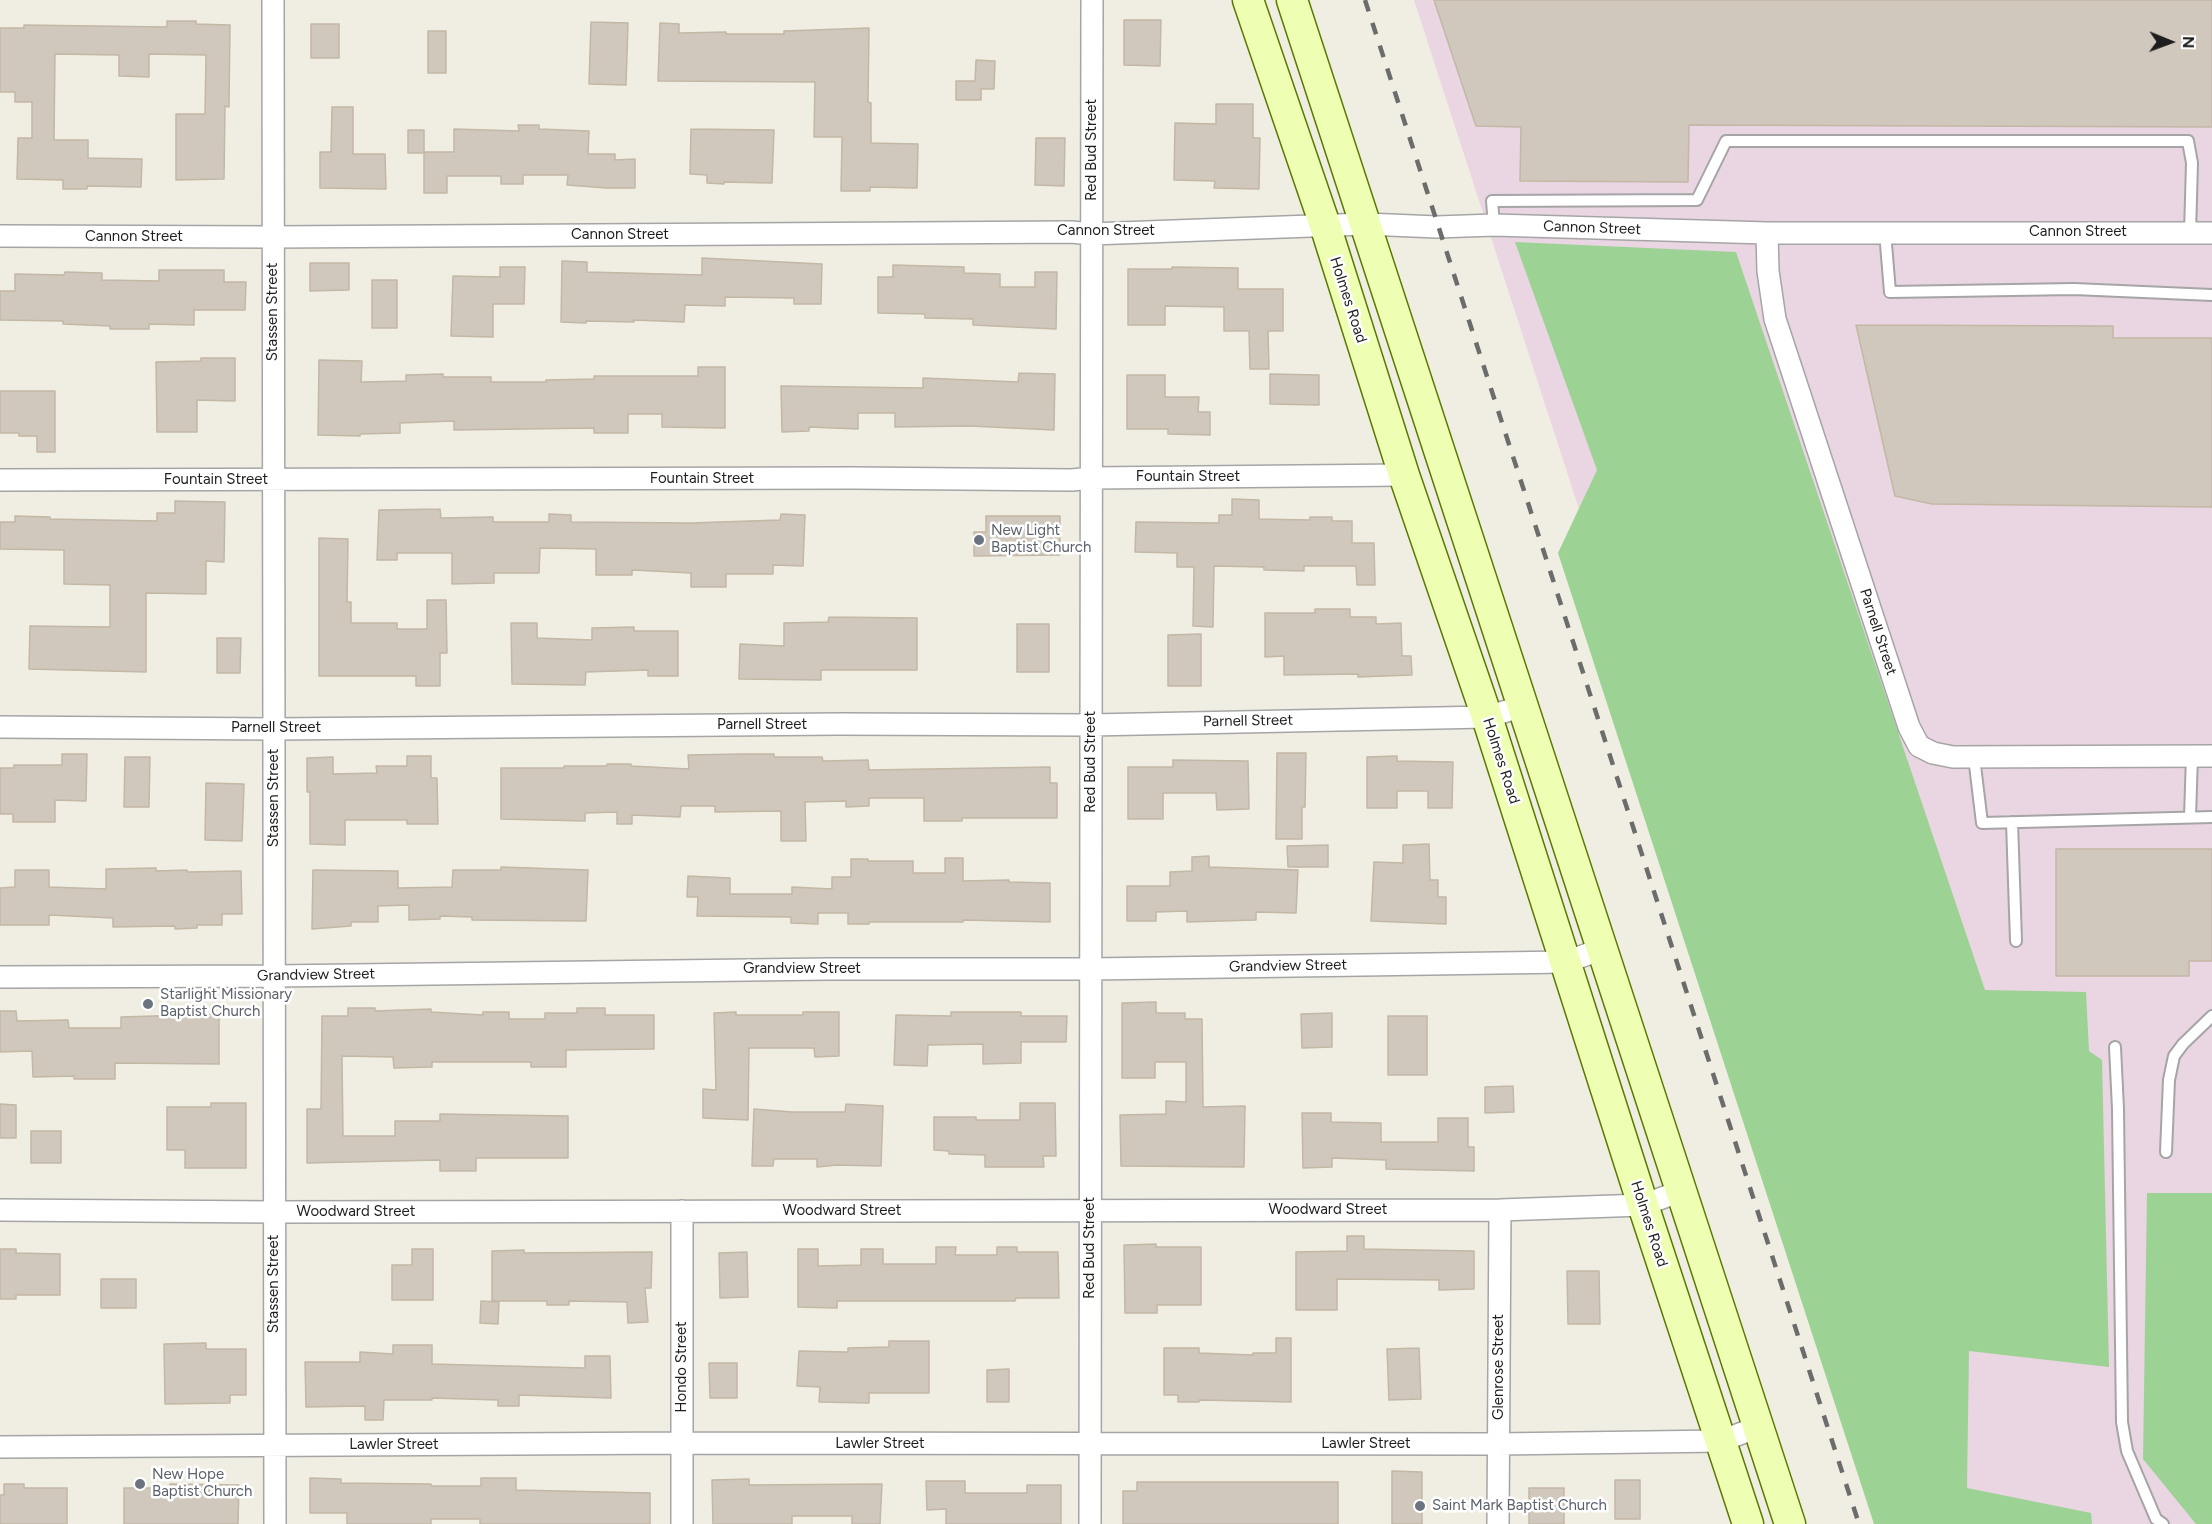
<!DOCTYPE html>
<html>
<head>
<meta charset="utf-8">
<style>
	body { margin:0 }
	#map { position:relative; width:2212px; height:1524px; overflow:hidden; background:#f0eee3; font-family:Figtree,sans-serif }
	canvas { display:block }
	.north { position:absolute; left:2140px; top:12px; width:60px; height:60px; -webkit-text-stroke:4px #fff; paint-order:stroke; rotate:91deg; font-size:16px; font-weight:700; line-height:24px; text-align:center; color:#1e1e1e }
	.north::after { content:''; display:block; margin:auto; width:21px; height:27px; background:#1e1e1e; clip-path:polygon(50% 0,100% 100%,50% 72%,0 100%) }
</style>
</head>
<body>
<div id="map">
<canvas width="2212" height="1524"></canvas>
<div class="north">N</div>
</div>
<script>
const c = document.querySelector('canvas').getContext('2d');
c.lineJoin = 'round';
function fillPath(path, color) {
  c.fillStyle = color;
  c.fill(path, 'evenodd');
}
function shape(rows) {
  const path = new Path2D();
  for (const r of rows) {
    path.moveTo(r[0], r[1]);
    for (let i = 2; i < r.length; i += 2) path.lineTo(r[i], r[i + 1]);
  }
  return path;
}
function strokePath(path, color, width, dash) {
  c.strokeStyle = color;
  c.lineWidth = width;
  c.lineCap = dash ? 'butt' : 'round';
  c.setLineDash(dash || []);
  c.stroke(path);
}
function write(font, color, halo, rows, align = 'center') {
  c.font = font + ' Figtree,sans-serif';
  c.lineWidth = 5;
  c.setLineDash([]);
  c.textBaseline = 'middle';
  c.strokeStyle = halo;
  c.fillStyle = color;
  for (const [text, x, y, turn = 0] of rows) {
    c.save();
    c.translate(x, y);
    c.rotate((+turn || 0) * Math.PI / 180);
    c.textAlign = isNaN(turn) ? turn : align;
    if (halo) c.strokeText(text, 0, 0);
    c.fillText(text, 0, 0);
    c.restore();
  }
}
const industrial = shape([
	[1414,0,2212,0,2212,1524,1908,1524]
]);
const forest = shape([
	[1515,242,1736,252,1985,990,2086,992,2089,1051,2102,1060,2109,1367,1969,1351,1967,1488,2091,1513,2092,1524,1874,1524,1558,553,1597,470],
	[2147,1193,2212,1193,2212,1524,2196,1524,2143,1459]
]);
const building = shape([
	[1434,0,2212,0,2212,127,1689,125,1688,182,1520,181,1521,127,1476,126,1434,0],
	[1124,20,1161,20,1160,66,1124,65,1124,20],
	[167,21,196,21,196,24,230,25,229,107,225,106,224,179,176,180,176,114,205,114,206,55,149,54,149,77,119,76,119,55,55,54,54,140,88,140,88,158,142,159,141,187,87,186,87,189,63,189,63,180,17,179,18,138,32,138,32,102,15,102,15,92,0,92,0,28,24,28,24,25,167,27,167,21],
	[591,22,628,23,626,85,589,84,591,22],
	[660,23,679,24,679,33,726,32,726,34,784,34,784,31,869,28,868,102,871,103,871,143,918,144,917,188,870,187,870,191,841,191,842,137,814,137,815,82,658,81,660,23],
	[311,24,339,24,339,58,311,58,311,24],
	[428,31,446,31,446,73,428,73,428,31],
	[976,60,995,61,994,89,981,89,981,100,956,100,956,81,975,81,976,60],
	[1216,104,1253,104,1253,138,1260,138,1259,189,1214,188,1215,181,1174,180,1175,123,1216,124,1216,104],
	[332,107,353,107,353,154,385,154,386,189,320,188,320,152,331,152,332,107],
	[518,125,539,125,539,129,589,131,588,154,615,154,615,160,635,159,635,188,606,188,567,185,568,175,523,175,523,184,501,184,501,176,447,176,447,193,424,193,424,152,454,152,454,129,519,131,518,125],
	[691,129,774,130,772,183,724,182,724,184,707,183,707,175,690,174,691,129],
	[408,130,424,130,424,153,408,153,408,130],
	[1036,138,1065,138,1064,186,1035,185,1036,138],
	[702,258,822,264,821,304,794,304,794,298,725,297,725,306,685,305,684,322,634,320,634,322,586,321,586,323,561,322,562,261,587,262,587,272,702,275,702,258],
	[310,263,349,263,349,290,310,291,310,263],
	[893,265,964,267,964,273,1000,274,1000,287,1035,287,1035,272,1057,272,1056,329,973,325,973,319,925,318,925,314,878,313,878,277,893,277,893,265],
	[500,267,525,267,524,304,493,304,493,337,451,336,453,276,500,277,500,267],
	[1172,267,1238,268,1238,289,1283,289,1283,331,1268,331,1269,369,1250,369,1249,331,1224,331,1224,307,1165,306,1165,325,1128,325,1128,269,1172,269,1172,267],
	[159,270,224,270,224,282,246,282,245,310,194,310,194,325,149,324,149,329,110,329,110,326,63,324,63,321,0,320,0,291,15,291,15,274,64,275,65,272,102,273,102,280,159,281,159,270],
	[372,280,397,280,397,328,372,328,372,280],
	[1856,325,2113,326,2113,338,2212,338,2212,507,1932,504,1895,496,1856,325],
	[201,358,235,358,235,401,197,400,197,432,157,432,156,362,201,361,201,358],
	[319,360,362,361,361,382,406,381,406,375,443,374,443,377,491,377,491,382,546,382,546,380,594,379,594,376,698,376,698,367,725,367,725,428,662,427,662,414,628,414,628,433,594,433,594,428,454,430,454,421,400,423,400,433,360,434,360,436,318,435,319,360],
	[1019,373,1055,374,1054,430,969,426,895,427,895,413,858,413,858,429,809,427,809,431,782,432,781,386,923,388,923,378,1018,382,1019,373],
	[1270,374,1319,375,1319,405,1270,404,1270,374],
	[1127,375,1165,375,1165,397,1199,397,1198,412,1210,412,1210,435,1168,434,1168,429,1127,429,1127,375],
	[0,391,55,391,55,452,37,452,37,436,19,436,19,433,0,433,0,391],
	[1232,499,1259,500,1259,519,1310,520,1310,517,1332,517,1332,521,1352,521,1352,543,1374,543,1375,585,1357,585,1356,566,1304,566,1304,571,1264,570,1264,567,1214,566,1213,627,1193,626,1194,567,1177,567,1177,553,1135,552,1136,522,1219,523,1219,515,1232,515,1232,499],
	[175,501,225,502,224,562,206,561,206,594,146,593,146,672,29,669,30,626,110,627,110,585,64,584,64,550,0,549,0,522,15,522,15,516,50,517,50,519,157,521,157,513,175,513,175,501],
	[440,509,441,518,493,517,493,522,549,522,549,514,571,515,571,522,691,523,780,520,781,514,805,515,803,566,773,565,773,574,726,574,726,587,691,587,691,573,632,570,632,575,596,575,596,549,540,548,539,573,494,573,494,583,452,584,452,553,397,553,397,560,377,560,379,510,440,509],
	[986,516,1060,516,1060,555,974,556,974,532,986,532,986,516],
	[319,538,348,539,347,602,351,602,351,623,397,623,397,629,427,629,427,600,446,600,447,653,440,653,440,686,416,686,416,676,319,676,319,538],
	[1315,609,1350,609,1350,617,1376,617,1376,624,1401,623,1402,656,1411,656,1412,675,1358,677,1358,674,1284,675,1284,656,1265,657,1265,613,1315,613,1315,609],
	[829,617,917,618,917,670,821,670,821,680,739,679,740,644,784,646,784,623,828,622,829,617],
	[511,623,537,623,537,638,592,640,592,628,634,627,634,631,678,631,678,676,648,676,648,670,586,672,585,685,512,684,511,623],
	[1017,624,1049,624,1049,672,1017,672,1017,624],
	[1201,634,1201,686,1168,686,1168,635,1201,634],
	[217,638,241,638,240,673,217,673,217,638],
	[1277,753,1306,753,1305,807,1302,807,1302,839,1276,839,1277,753],
	[62,754,87,754,86,801,55,800,55,822,13,822,13,814,0,814,0,768,14,768,14,765,62,765,62,754],
	[743,754,774,754,774,757,822,757,823,761,868,760,869,770,1050,767,1050,783,1057,783,1057,818,962,818,962,821,924,821,924,798,869,798,869,806,846,807,846,801,805,802,806,841,781,841,781,811,715,812,715,806,681,806,680,817,632,815,632,824,617,824,617,812,585,813,585,821,501,819,501,768,564,768,564,766,607,766,607,764,631,764,631,766,689,769,688,755,743,754],
	[407,756,431,756,431,778,437,778,438,824,407,824,407,820,345,820,345,845,310,844,310,792,307,792,307,758,333,757,333,774,377,773,376,766,407,766,407,756],
	[1397,756,1397,761,1453,762,1452,808,1428,808,1428,791,1397,791,1397,808,1367,808,1367,757,1397,756],
	[125,757,150,757,149,807,124,807,125,757],
	[1173,760,1248,761,1249,809,1217,810,1216,793,1163,793,1163,819,1128,819,1128,767,1173,767,1173,760],
	[206,783,244,784,242,841,205,840,206,783],
	[1429,844,1430,880,1438,880,1438,897,1446,897,1446,924,1371,921,1374,862,1403,863,1403,845,1429,844],
	[1328,845,1328,867,1288,867,1287,846,1328,845],
	[2056,849,2212,849,2212,961,2189,961,2189,976,2056,976,2056,849],
	[1209,856,1209,867,1298,870,1296,913,1256,912,1256,920,1187,922,1187,911,1156,912,1156,921,1127,921,1127,886,1170,886,1170,872,1192,871,1192,857,1209,856],
	[945,858,963,858,963,881,1009,880,1009,882,1050,883,1050,922,963,920,963,922,869,922,869,924,848,924,848,913,818,913,818,924,791,923,791,917,697,916,698,897,687,897,688,876,730,878,730,894,792,894,792,887,832,889,832,877,851,877,851,859,868,859,868,861,913,861,913,873,945,873,945,858],
	[501,867,588,870,586,921,472,920,472,917,440,916,440,919,409,920,409,905,378,906,378,922,351,922,351,926,312,929,313,870,398,871,398,888,452,887,453,870,501,870,501,867],
	[156,868,156,871,187,870,187,872,241,871,242,914,222,914,222,925,197,925,197,928,175,929,175,926,113,927,113,918,49,915,49,925,0,925,0,888,15,887,15,870,49,870,49,887,106,889,106,869,156,868],
	[1156,1002,1156,1013,1185,1013,1185,1019,1202,1019,1203,1107,1245,1106,1244,1167,1121,1166,1120,1115,1166,1114,1166,1101,1186,1102,1186,1062,1155,1062,1155,1078,1122,1078,1122,1003,1156,1002],
	[348,1008,375,1008,375,1011,431,1009,431,1012,483,1015,483,1012,509,1012,509,1019,545,1019,545,1013,577,1013,577,1008,605,1008,605,1015,654,1015,654,1049,566,1050,566,1067,531,1067,531,1062,432,1062,432,1067,394,1068,393,1057,342,1056,343,1136,395,1136,395,1121,440,1121,440,1114,568,1116,568,1158,476,1158,476,1171,440,1171,440,1160,307,1163,307,1109,321,1109,322,1016,348,1016,348,1008],
	[0,1011,16,1011,17,1021,68,1020,69,1028,121,1028,121,1017,219,1014,219,1064,115,1063,115,1079,74,1079,74,1076,33,1077,32,1051,0,1052,0,1011],
	[736,1012,736,1015,803,1015,803,1012,839,1012,839,1056,815,1057,814,1048,749,1048,748,1120,703,1118,703,1089,716,1090,714,1013,736,1012],
	[951,1012,1021,1012,1021,1016,1067,1016,1066,1042,1021,1042,1021,1063,983,1064,983,1044,928,1045,927,1066,894,1065,896,1015,951,1016,951,1012],
	[1332,1013,1332,1047,1302,1048,1301,1014,1332,1013],
	[1388,1016,1427,1016,1427,1075,1388,1075,1388,1016],
	[1513,1086,1514,1112,1485,1113,1485,1087,1513,1086],
	[211,1103,246,1103,246,1168,185,1168,185,1150,167,1150,167,1107,211,1107,211,1103],
	[1020,1103,1055,1103,1056,1156,1043,1156,1044,1167,985,1167,985,1155,949,1154,949,1151,934,1150,934,1117,976,1117,976,1120,1020,1120,1020,1103],
	[0,1104,16,1105,16,1138,0,1138,0,1104],
	[846,1104,883,1106,881,1166,837,1165,817,1167,817,1159,774,1159,773,1166,752,1166,754,1109,792,1112,845,1112,846,1104],
	[1302,1113,1331,1113,1331,1122,1381,1123,1381,1142,1438,1142,1438,1118,1468,1118,1468,1147,1474,1147,1474,1171,1386,1169,1386,1160,1332,1158,1332,1167,1303,1168,1302,1113],
	[31,1131,61,1131,61,1163,31,1163,31,1131],
	[1347,1236,1364,1236,1364,1249,1474,1251,1474,1289,1439,1290,1439,1280,1337,1279,1337,1310,1296,1310,1296,1252,1347,1251,1347,1236],
	[1156,1244,1156,1247,1201,1247,1201,1305,1157,1305,1157,1313,1125,1313,1124,1245,1156,1244],
	[936,1247,956,1247,955,1255,997,1255,997,1247,1017,1247,1017,1252,1058,1252,1059,1298,1016,1298,1015,1301,837,1301,837,1308,798,1307,798,1249,818,1249,818,1266,861,1265,861,1249,883,1249,883,1264,936,1264,936,1247],
	[0,1249,16,1249,16,1253,60,1254,60,1295,16,1295,16,1299,0,1299,0,1249],
	[412,1249,433,1249,433,1300,392,1300,392,1265,412,1265,412,1249],
	[524,1250,524,1253,652,1252,651,1288,645,1288,648,1322,628,1323,627,1302,569,1301,569,1305,547,1305,547,1301,492,1301,492,1251,524,1250],
	[747,1252,748,1297,720,1298,719,1253,747,1252],
	[1567,1271,1599,1271,1600,1324,1568,1324,1567,1271],
	[101,1279,136,1279,136,1308,101,1308,101,1279],
	[481,1301,499,1302,498,1324,480,1323,481,1301],
	[1276,1338,1291,1338,1291,1402,1199,1400,1199,1402,1178,1402,1178,1395,1164,1395,1164,1348,1199,1348,1199,1353,1253,1355,1253,1353,1276,1353,1276,1338],
	[889,1341,929,1341,929,1393,869,1393,869,1403,819,1402,820,1387,797,1386,799,1351,848,1352,848,1348,889,1347,889,1341],
	[206,1343,206,1349,246,1349,246,1395,230,1395,230,1403,165,1404,164,1344,206,1343],
	[393,1345,432,1345,432,1364,585,1368,585,1356,610,1356,611,1398,519,1395,519,1406,498,1406,498,1400,432,1398,432,1400,384,1400,383,1420,365,1420,365,1406,306,1407,305,1362,360,1362,360,1352,393,1354,393,1345],
	[1419,1348,1421,1399,1389,1400,1387,1349,1419,1348],
	[709,1363,737,1363,737,1398,710,1398,709,1363],
	[1009,1369,1009,1402,987,1402,987,1370,1009,1369],
	[1392,1471,1422,1472,1422,1524,1392,1524,1392,1471],
	[310,1478,341,1479,341,1483,431,1484,431,1486,481,1486,481,1478,516,1478,516,1490,650,1493,650,1524,480,1524,480,1519,431,1519,431,1524,347,1524,347,1513,310,1513,310,1478],
	[749,1479,749,1485,882,1484,880,1524,852,1524,852,1516,792,1516,792,1524,713,1524,712,1480,749,1479],
	[1615,1480,1640,1480,1640,1519,1615,1519,1615,1480],
	[926,1481,965,1481,965,1493,1027,1493,1027,1485,1061,1485,1061,1524,946,1524,946,1509,927,1510,926,1481],
	[1137,1482,1338,1482,1338,1524,1123,1524,1123,1491,1137,1491,1137,1482],
	[4,1484,24,1484,24,1488,67,1488,67,1524,0,1524,0,1495,4,1495,4,1484],
	[170,1484,239,1485,238,1524,124,1524,124,1488,170,1488,170,1484],
	[1529,1488,1564,1488,1564,1524,1529,1524,1529,1488]
]);
const lane = shape([
	[1494,225,1492,201,1697,200,1726,141,2188,141,2192,163,2190,233],
	[1885,232,1890,292,2074,289,2212,295],
	[1974,757,1982,823,2212,817],
	[2190,817,2192,756],
	[2012,822,2016,941],
	[2115,1047,2118,1109,2122,1422,2127,1451,2156,1519,2163,1524],
	[2166,1152,2169,1080,2174,1056,2183,1044,2212,1016]
]);
const street = shape([
	[273,0,275,1524],
	[1767,233,1768,271,1775,319,1909,727,1919,746,1933,753,1953,757,2212,756],
	[0,236,273,237,1071,232,1091,234,1366,224,1437,227,1494,225,1767,233,2212,233],
	[0,480,852,478,1072,480,1091,478,1404,475],
	[0,727,274,729,839,724,1091,725,1487,717,1523,706],
	[0,977,274,976,828,969,1091,969,1566,962,1602,949],
	[0,1210,274,1212,1500,1210,1643,1205,1681,1191],
	[0,1447,682,1443,1498,1444,1721,1441,1758,1427],
	[682,1524,682,1211],
	[1090,1524,1092,0],
	[1498,1524,1500,1210]
]);
const secondary = shape([
	[1248,0,1325,225,1404,475,1487,717,1643,1205,1748,1524],
	[1292,0,1790,1524]
]);
const rail = shape([
	[1365,0,1859,1524]
]);
const markers = [
	[979,540,6,"#6b7280"],
	[148,1004,6,"#6b7280"],
	[140,1484,6,"#6b7280"],
	[1420,1506,6,"#6b7280"]
];
const streetNames = [
	["Red Bud Street",1092,150,-90],
	["Cannon Street",1592,228,2],
	["Cannon Street",1106,231],
	["Cannon Street",2078,232],
	["Cannon Street",620,235],
	["Cannon Street",134,237],
	["Holmes Road",1348,300,72],
	["Stassen Street",273,312,-90],
	["Fountain Street",1188,477],
	["Fountain Street",702,479],
	["Fountain Street",216,480],
	["Parnell Street",1878,632,72],
	["Parnell Street",1248,721,-1],
	["Parnell Street",762,725],
	["Parnell Street",276,728],
	["Holmes Road",1501,761,72],
	["Red Bud Street",1091,762,-90],
	["Stassen Street",274,798,-90],
	["Grandview Street",1288,966,-1],
	["Grandview Street",802,969],
	["Grandview Street",316,975,-1],
	["Woodward Street",1328,1210],
	["Woodward Street",842,1211],
	["Woodward Street",356,1212],
	["Holmes Road",1649,1224,72],
	["Red Bud Street",1090,1248,-90],
	["Stassen Street",274,1284,-90],
	["Hondo Street",682,1367,-90],
	["Glenrose Street",1499,1367,-90],
	["Lawler Street",880,1444],
	["Lawler Street",1366,1444],
	["Lawler Street",394,1445]
];
const worshipNames = [
	["New Light",991,531],
	["Baptist Church",991,548],
	["Starlight Missionary",160,995],
	["Baptist Church",160,1012],
	["New Hope",152,1475],
	["Baptist Church",152,1492],
	["Saint Mark Baptist Church",1432,1506]
];
fillPath(industrial, '#ead5e2');
fillPath(forest, '#9dd295');
fillPath(building, '#d0c8bc');
strokePath(building, '#c3b7a5', 1.5);
strokePath(lane, '#a5a5a5', 14);
strokePath(street, '#a5a5a5', 24);
strokePath(secondary, '#597a00', 33);
strokePath(lane, '#fff', 10);
strokePath(street, '#fff', 21);
strokePath(secondary, '#eefeb3', 30);
strokePath(rail, '#6c6c6c', 4.5, [12, 12]);
for (const [x, y, r, color] of markers) {
  const dot = new Path2D();
  dot.arc(x, y, r, 0, 2 * Math.PI);
  c.fillStyle = color;
  c.fill(dot);
  strokePath(dot, '#fff', 2);
}
write('15px', '#1e1e1e', '#fff', streetNames);
write('15px', '#5b616d', '#fff', worshipNames, 'left');
</script>
</body>
</html>
